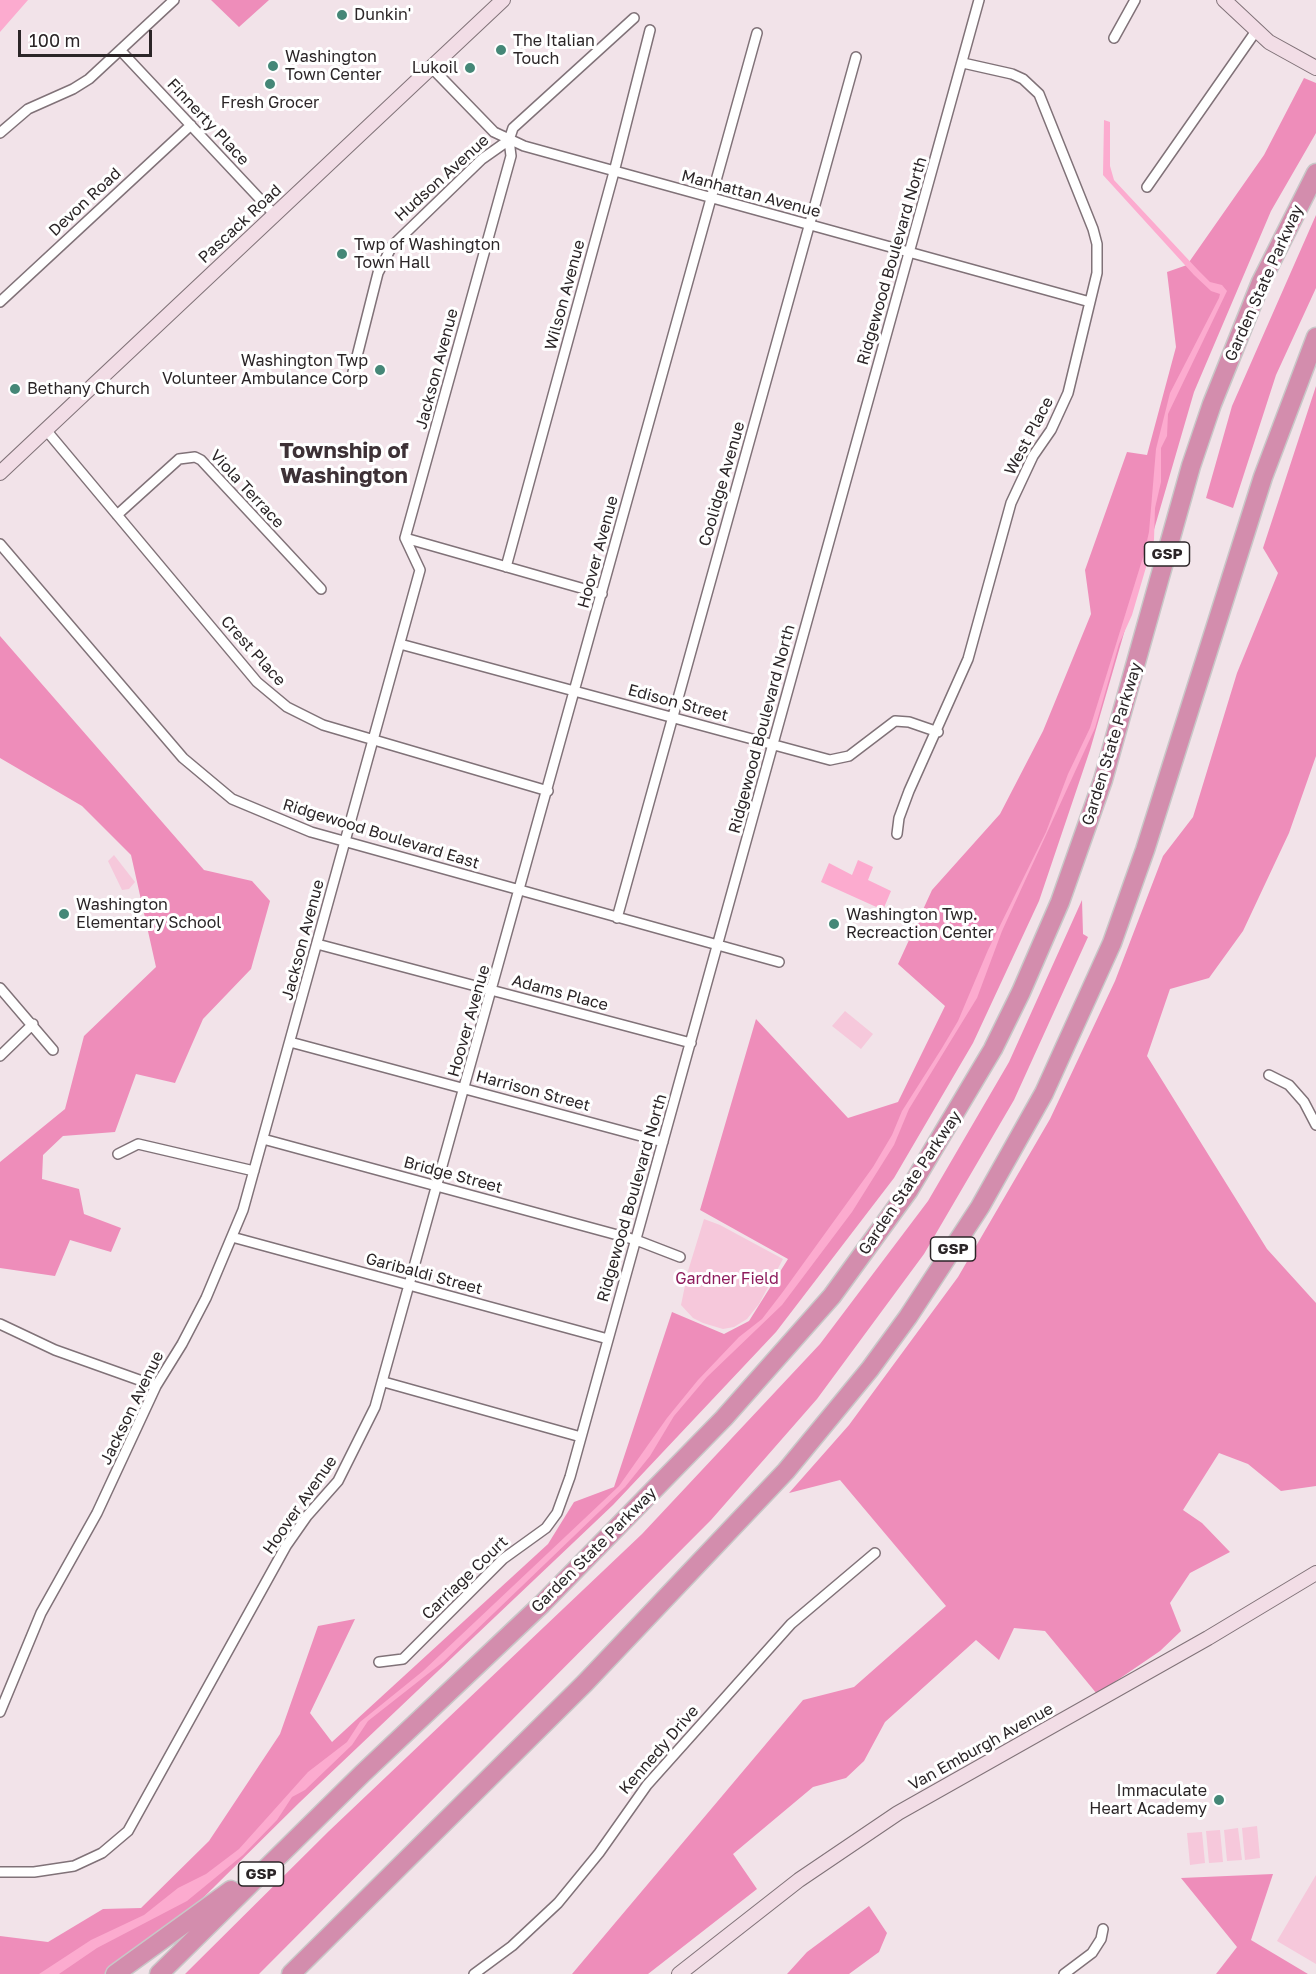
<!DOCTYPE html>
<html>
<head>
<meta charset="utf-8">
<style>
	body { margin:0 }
	#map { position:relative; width:1316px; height:1974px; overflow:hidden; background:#f2e3e9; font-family:"Golos Text",sans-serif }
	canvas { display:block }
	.scale { position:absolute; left:18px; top:30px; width:134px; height:27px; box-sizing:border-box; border:3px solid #2b2527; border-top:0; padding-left:8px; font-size:18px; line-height:21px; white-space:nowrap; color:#2b2527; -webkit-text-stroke:4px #fff; paint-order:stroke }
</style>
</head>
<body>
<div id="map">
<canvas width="1316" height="1974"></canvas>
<div class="scale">100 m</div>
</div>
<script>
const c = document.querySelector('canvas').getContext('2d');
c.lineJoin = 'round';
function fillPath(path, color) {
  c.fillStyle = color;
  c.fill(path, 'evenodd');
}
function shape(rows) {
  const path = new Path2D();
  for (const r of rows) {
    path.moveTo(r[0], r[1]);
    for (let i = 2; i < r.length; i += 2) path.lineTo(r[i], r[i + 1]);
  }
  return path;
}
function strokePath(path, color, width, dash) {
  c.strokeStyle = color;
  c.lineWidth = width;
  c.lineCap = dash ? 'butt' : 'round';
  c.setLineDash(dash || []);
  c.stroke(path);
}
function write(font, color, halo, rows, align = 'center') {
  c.font = font + ' "Golos Text",sans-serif';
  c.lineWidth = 6;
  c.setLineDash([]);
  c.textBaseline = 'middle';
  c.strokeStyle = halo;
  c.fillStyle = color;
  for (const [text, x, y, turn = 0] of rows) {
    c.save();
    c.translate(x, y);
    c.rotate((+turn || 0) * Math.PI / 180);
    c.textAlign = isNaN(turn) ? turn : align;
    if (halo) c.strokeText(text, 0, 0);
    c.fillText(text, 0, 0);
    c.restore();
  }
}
const green = shape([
	[114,855,135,882,129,889,122,890,108,861],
	[845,1011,873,1034,861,1049,832,1026],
	[704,1219,720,1225,783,1259,759,1304,747,1319,734,1327,723,1329,703,1323,693,1318,681,1305,688,1271],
	[1257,1826,1260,1858,1245,1860,1242,1828],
	[1238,1828,1242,1860,1227,1861,1224,1830],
	[1220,1830,1223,1862,1209,1863,1206,1831],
	[1202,1832,1205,1863,1190,1865,1187,1833],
	[1316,1875,1316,1964,1277,1941]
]);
const forest = shape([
	[211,0,269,0,239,27],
	[1304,78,1316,83,1316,133,1271,211,1194,392,1090,750,1039,901,973,1043,894,1178,776,1332,613,1505,300,1802,126,1974,0,1974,0,1936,48,1942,103,1909,141,1908,209,1841,280,1734,318,1626,355,1619,310,1713,332,1742,548,1544,574,1502,614,1487,672,1312,724,1334,749,1321,788,1259,700,1210,756,1019,848,1118,898,1102,945,1006,898,964,932,890,1000,814,1043,731,1091,614,1085,570,1127,452,1147,455,1176,347,1167,272,1187,265,1264,155],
	[1316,215,1316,288,1276,375,1233,508,1206,498,1232,406],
	[1316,386,1316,756,1289,833,1243,931,1209,978,1170,989,1147,1056,1267,1249,1316,1303,1316,1486,1281,1491,1248,1464,1219,1453,1183,1510,1202,1523,1230,1552,1190,1573,1170,1603,1181,1631,1160,1651,1097,1694,1045,1631,1014,1628,999,1660,976,1640,885,1722,864,1761,846,1778,813,1787,733,1854,757,1889,648,1974,572,1974,803,1700,854,1687,946,1606,840,1480,789,1493,849,1425,958,1277,1050,1119,1115,981,1163,856,1193,817,1237,673,1278,573,1263,548],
	[0,636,204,870,252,881,270,901,251,969,203,1019,175,1083,136,1074,115,1132,63,1136,43,1155,42,1179,79,1189,84,1214,121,1228,111,1252,70,1240,55,1276,0,1268,0,1162,65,1109,84,1036,156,967,131,855,82,806,0,758],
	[1082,900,1083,934,1088,937,1014,1100,924,1254,817,1399,711,1520,259,1974,185,1974,329,1831,642,1534,820,1344,928,1201,1009,1062],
	[1273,1874,1251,1940,1308,1974,1216,1974,1237,1947,1181,1878],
	[869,1906,887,1933,879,1952,849,1974,787,1974,807,1952]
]);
const water = shape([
	[0,0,28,0,0,32],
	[1104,120,1110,122,1110,166,1114,180,1198,270,1210,282,1222,285,1227,291,1168,414,1167,436,1161,448,1161,482,1155,508,1154,540,1132,615,1119,644,1095,728,1002,931,977,998,909,1109,894,1145,852,1212,782,1305,707,1377,674,1416,650,1456,625,1487,443,1662,368,1721,352,1745,305,1790,292,1797,277,1820,243,1855,187,1901,97,1948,59,1974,39,1974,91,1940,144,1915,178,1888,206,1874,239,1849,308,1772,347,1742,360,1722,423,1671,619,1486,667,1418,698,1380,739,1337,762,1319,782,1293,873,1167,892,1135,902,1111,942,1048,958,1021,988,950,1046,832,1068,774,1090,728,1144,554,1149,532,1156,449,1170,393,1219,298,1220,294,1211,291,1194,275,1103,175],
	[858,860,873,867,868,880,891,891,883,910,821,882,829,863,852,875]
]);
const street = shape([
	[1114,38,1135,0],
	[121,51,274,214],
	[430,66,494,132,524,146,1090,302],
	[0,133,28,109,73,89,89,79,174,0],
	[1147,187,1256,31],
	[0,302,191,125],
	[353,372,378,273,392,246,482,159,509,140,513,128,634,18],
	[46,430,257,682,287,707,323,725,548,791],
	[117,515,179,459,195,457,201,460,321,589],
	[405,538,602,594],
	[0,544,183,758,232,799,311,832,779,962],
	[506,567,614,172,650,30],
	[400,644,830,760,849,756,895,721,909,722,938,732],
	[897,834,899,818,909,791,968,659,1011,503,1033,456,1051,430,1068,393,1097,273,1097,244,1093,229,1039,94,1023,79,1012,74,963,63],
	[617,918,856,57],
	[317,944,691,1043],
	[0,988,53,1050],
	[290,1042,663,1142],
	[0,1056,33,1024],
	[1269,1075,1289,1085,1304,1102,1316,1125],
	[263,1139,636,1240,680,1257],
	[118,1154,138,1144,254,1171],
	[232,1237,608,1339],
	[0,1324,55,1350,156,1386],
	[384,1382,581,1437],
	[379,1662,403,1659,503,1559,546,1528,557,1513,570,1477,979,0],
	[0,1712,41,1613,97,1513,156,1386,182,1344,206,1298,243,1210,420,570,405,538,511,156,509,140],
	[0,1872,34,1872,74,1866,102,1853,128,1831,286,1546,307,1516,338,1481,375,1407,757,33],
	[474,1974,512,1946,558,1903,599,1853,647,1785,791,1624,875,1553],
	[1064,1974,1092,1953,1101,1939,1103,1929]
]);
const secondary = shape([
	[1224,0,1269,42,1316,68],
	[0,473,503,0],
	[679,1974,799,1880,898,1813,1208,1638,1316,1573]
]);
const highway = shape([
	[115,1974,231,1890],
	[159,1974,362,1774,542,1604,724,1418,832,1296,909,1190,993,1049,1021,992,1060,902,1103,780,1191,466,1212,404,1261,282,1316,173],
	[291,1974,585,1683,786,1471,870,1369,908,1317,980,1207,1044,1093,1112,943,1145,850,1263,477,1316,337]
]);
const markers = [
	[342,15,6,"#458777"],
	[501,50,6,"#458777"],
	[273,66,6,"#458777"],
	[470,68,6,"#458777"],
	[270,84,6,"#458777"],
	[342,254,6,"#458777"],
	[380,370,6,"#458777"],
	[15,389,6,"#458777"],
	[64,914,6,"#458777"],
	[834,924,6,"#458777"],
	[1219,1800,6,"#458777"]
];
const shields = [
	[1167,554,45],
	[953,1249,45],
	[261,1874,45]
];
const shieldNames = [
	["GSP",1167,554],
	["GSP",953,1249],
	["GSP",261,1874]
];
const poiNames = [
	["Dunkin'",354,15],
	["The Italian",513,41],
	["Touch",513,59],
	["Washington",285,57],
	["Town Center",285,75],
	["Lukoil",458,68,"right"],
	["Fresh Grocer",270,103,"center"],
	["Twp of Washington",354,245],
	["Town Hall",354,263],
	["Washington Twp",368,361,"right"],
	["Volunteer Ambulance Corp",368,379,"right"],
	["Bethany Church",27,389],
	["Washington",76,905],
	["Elementary School",76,923],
	["Washington Twp.",846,915],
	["Recreaction Center",846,933],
	["Immaculate",1207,1791,"right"],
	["Heart Academy",1207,1809,"right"]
];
const streetNames = [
	["Finnerty Place",208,122,47],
	["Hudson Avenue",442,178,-42],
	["Manhattan Avenue",751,194,15],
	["Devon Road",85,202,-43],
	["Pascack Road",240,224,-43],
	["Ridgewood Boulevard North",892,261,-74],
	["Garden State Parkway",1264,283,-66],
	["Wilson Avenue",565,295,-75],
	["Jackson Avenue",437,369,-75],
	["West Place",1029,436,-62],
	["Coolidge Avenue",722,484,-74],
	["Viola Terrace",247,489,47],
	["Hoover Avenue",598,552,-75],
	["Crest Place",253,651,48],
	["Edison Street",678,703,15],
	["Ridgewood Boulevard North",762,729,-75],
	["Garden State Parkway",1112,744,-73],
	["Ridgewood Boulevard East",381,834,17],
	["Jackson Avenue",303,940,-75],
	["Adams Place",560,993,15],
	["Hoover Avenue",469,1021,-74],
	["Harrison Street",533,1091,15],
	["Bridge Street",453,1175,15],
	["Garden State Parkway",910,1183,-56],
	["Ridgewood Boulevard North",632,1198,-74],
	["Garibaldi Street",424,1274,15],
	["Jackson Avenue",132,1408,-64],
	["Hoover Avenue",300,1505,-55],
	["Garden State Parkway",594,1550,-45],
	["Carriage Court",465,1578,-44],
	["Van Emburgh Avenue",981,1747,-29],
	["Kennedy Drive",659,1750,-49]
];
const parkNames = [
	["Gardner Field",727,1279]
];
const districtNames = [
	["Township of",344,451],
	["Washington",344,476]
];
fillPath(green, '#f6c8db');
fillPath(forest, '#ee8dba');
fillPath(water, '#fcabcf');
strokePath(street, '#807278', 12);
strokePath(secondary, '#807278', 16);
strokePath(highway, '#c8c6c7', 21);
strokePath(street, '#fff', 9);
strokePath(secondary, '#f2dde6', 14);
strokePath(highway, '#d38dad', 18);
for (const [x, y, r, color] of markers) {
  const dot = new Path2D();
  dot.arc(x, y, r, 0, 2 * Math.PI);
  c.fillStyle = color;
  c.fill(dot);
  strokePath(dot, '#fff', 2);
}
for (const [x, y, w] of shields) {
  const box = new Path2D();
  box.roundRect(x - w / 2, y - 12, w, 24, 4.5);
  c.fillStyle = '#fff';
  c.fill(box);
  strokePath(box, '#2b2527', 1.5);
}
write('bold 15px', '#2b2527', null, shieldNames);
write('16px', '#2b2527', '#fff', poiNames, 'left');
write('16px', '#2b2527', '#fff', streetNames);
write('16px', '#8e1c5d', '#fff', parkNames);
write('bold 22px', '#3d3136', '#fff', districtNames);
</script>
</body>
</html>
